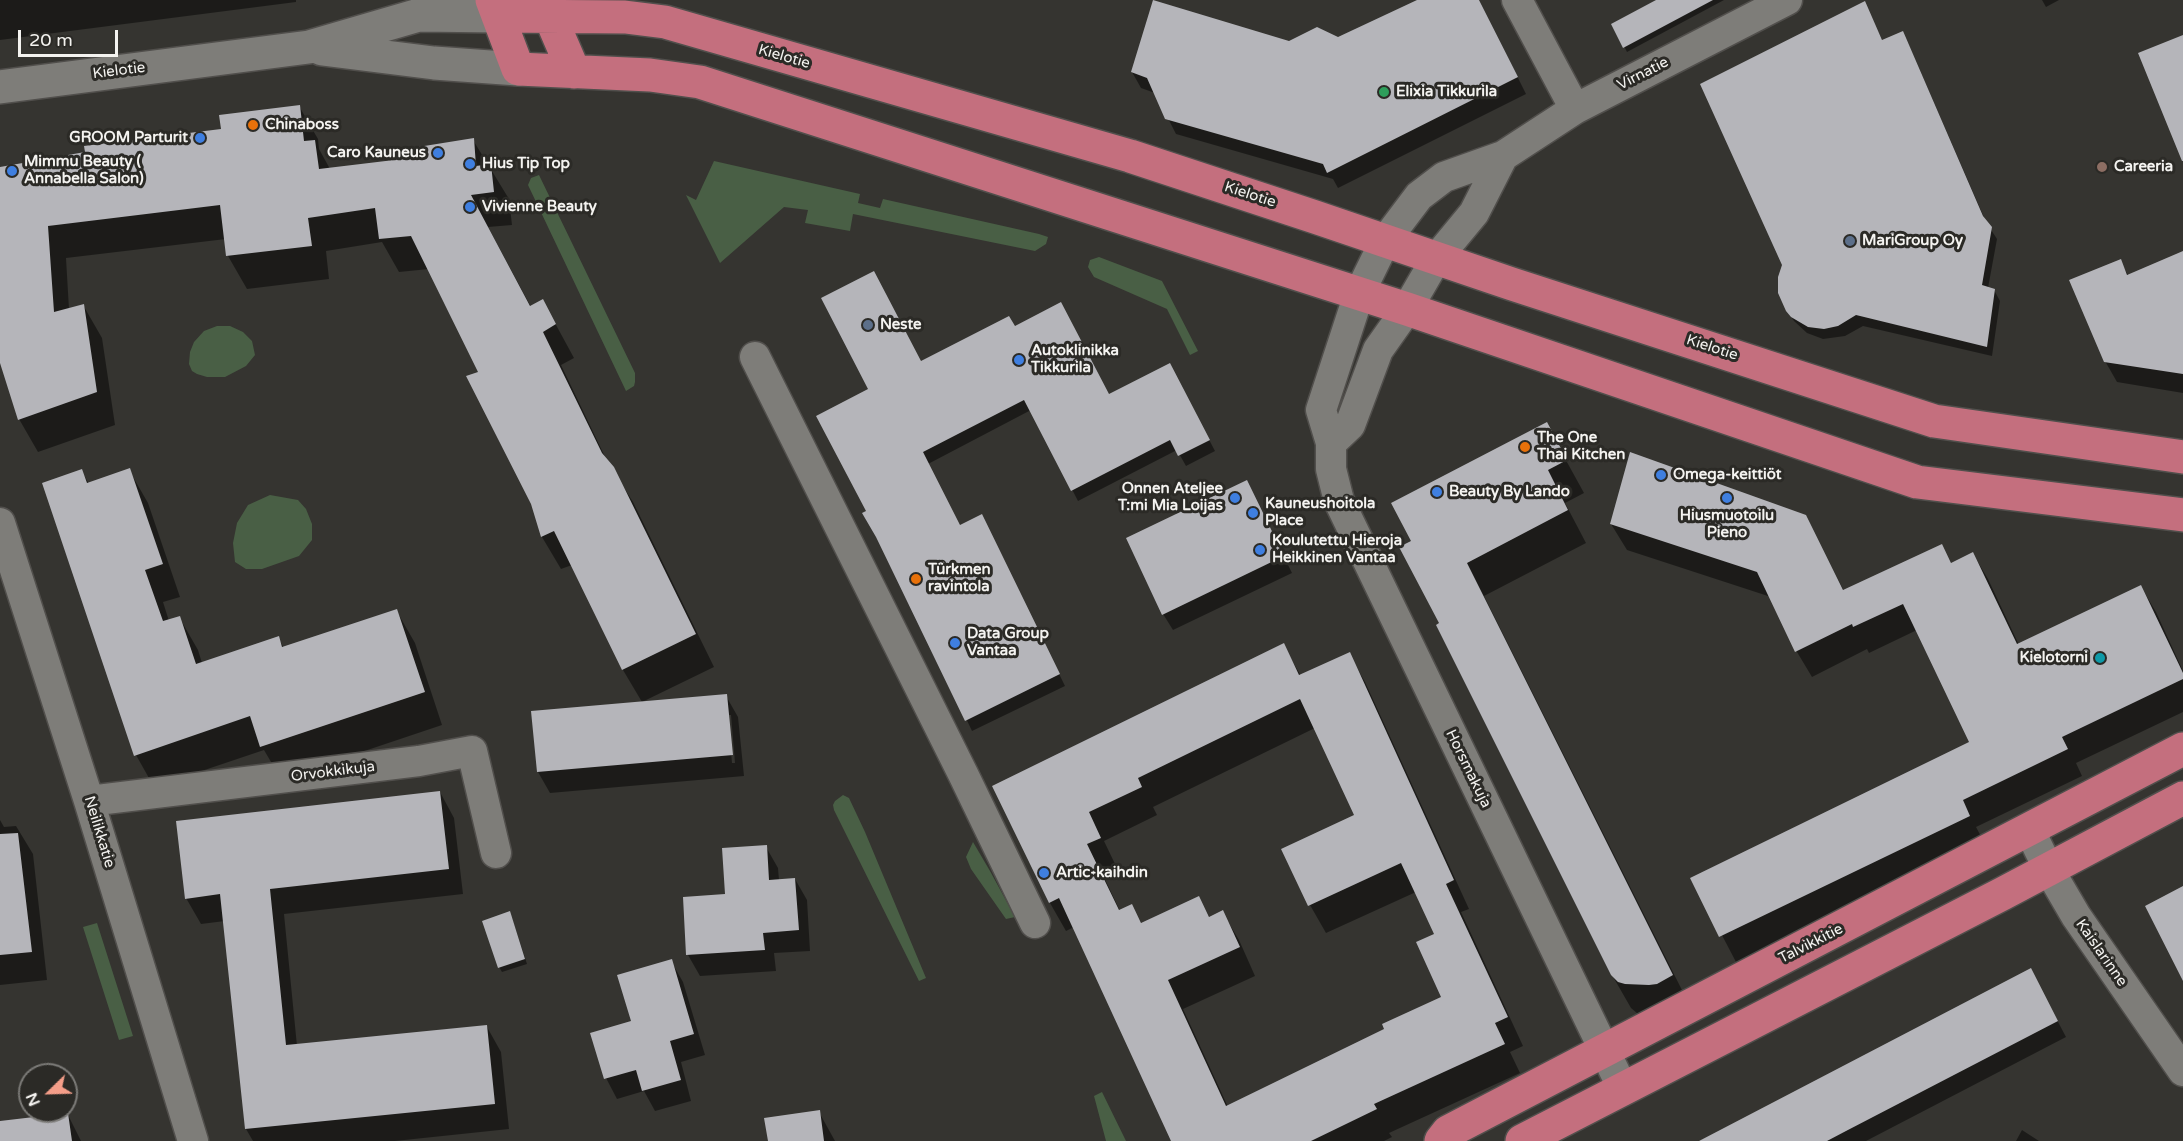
<!DOCTYPE html>
<html>
<head>
<meta charset="utf-8">
<style>
	body { margin:0 }
	#map { position:relative; width:2183px; height:1141px; overflow:hidden; background:#353430; font-family:"Varela Round",sans-serif }
	canvas { display:block }
	.north { position:absolute; left:18px; top:1063px; width:60px; height:60px; box-sizing:border-box; background:#2b2a26; border:2px solid #7b7a77; border-radius:50%; rotate:247deg; font-size:16px; font-weight:700; line-height:24px; text-align:center; color:#f4f3f0 }
	.north::after { content:''; display:block; margin:auto; width:21px; height:27px; background:#f49e89; clip-path:polygon(50% 0,100% 100%,50% 72%,0 100%) }
	.scale { position:absolute; left:18px; top:30px; width:100px; height:27px; box-sizing:border-box; border:3px solid #f4f3f0; border-top:0; padding-left:8px; font-size:18px; line-height:21px; white-space:nowrap; color:#f4f3f0; -webkit-text-stroke:4px #2b2a26; paint-order:stroke }
</style>
</head>
<body>
<div id="map">
<canvas width="2183" height="1141"></canvas>
<div class="north">N</div>
<div class="scale">20 m</div>
</div>
<script>
const c = document.querySelector('canvas').getContext('2d');
c.lineJoin = 'round';
function fillPath(path, color) {
  c.fillStyle = color;
  c.fill(path, 'evenodd');
}
function shape(rows) {
  const path = new Path2D();
  for (const r of rows) {
    path.moveTo(r[0], r[1]);
    for (let i = 2; i < r.length; i += 2) path.lineTo(r[i], r[i + 1]);
  }
  return path;
}
function strokePath(path, color, width, dash) {
  c.strokeStyle = color;
  c.lineWidth = width;
  c.lineCap = dash ? 'butt' : 'round';
  c.setLineDash(dash || []);
  c.stroke(path);
}
function write(font, color, halo, rows, align = 'center') {
  c.font = font + ' "Varela Round",sans-serif';
  c.lineWidth = 6;
  c.setLineDash([]);
  c.textBaseline = 'middle';
  c.strokeStyle = halo;
  c.fillStyle = color;
  for (const [text, x, y, turn = 0] of rows) {
    c.save();
    c.translate(x, y);
    c.rotate((+turn || 0) * Math.PI / 180);
    c.textAlign = isNaN(turn) ? turn : align;
    if (halo) c.strokeText(text, 0, 0);
    c.fillText(text, 0, 0);
    c.restore();
  }
}
const green = shape([
	[714,161,860,194,858,203,880,208,883,199,1039,234,1048,237,1046,244,1035,251,853,214,850,231,805,223,808,210,784,207,720,263,686,195,696,200],
	[539,175,635,373,635,382,634,386,626,391,528,185,531,178],
	[1099,257,1162,281,1198,351,1190,355,1167,309,1094,277,1088,267,1090,260],
	[217,326,230,326,243,332,252,341,255,355,246,366,225,377,207,377,197,374,192,371,189,364,190,352,194,342,204,331],
	[270,495,298,500,306,509,312,524,312,540,299,556,262,569,246,569,235,562,233,543,237,523,248,505],
	[843,795,849,798,865,832,926,978,919,981,834,810,833,805,835,801],
	[973,842,990,871,1015,917,1006,919,971,869,966,857],
	[97,923,133,1036,119,1040,83,927],
	[1102,1092,1126,1141,1106,1141,1094,1096]
]);
const shadow = shape([
	[0,0,296,0,296,2,0,40],
	[1420,0,1479,0,1526,94,1338,188,1333,179,1176,134,1155,93,1141,88,1132,72,1289,43,1338,39],
	[1659,0,1724,0,1627,52,1613,24],
	[2042,0,2059,0,2046,7],
	[1864,3,1883,42,1908,43,1986,222,1997,239,1988,288,1994,290,2000,301,1992,356,1863,326,1845,336,1823,339,1807,333,1794,321,1787,310],
	[299,106,318,139,319,149,330,169,421,158,473,140,509,199,512,225,488,227,531,307,543,301,574,358,561,365,607,461,633,502,714,667,642,702,623,670,572,565,561,569,542,537,533,503,480,373,429,269,399,272,382,242,326,251,329,279,247,289,228,256,226,239,66,258,69,309,83,305,102,338,115,425,38,452,19,419,0,357,0,169,222,130],
	[2183,253,2183,393,2117,382,2105,361,2120,261,2128,275],
	[1014,328,1108,396,1175,375,1215,451,1186,466,1177,450,1078,501,1031,410,928,464,960,527,986,525,1065,686,972,731,868,512,921,363],
	[1546,424,1584,493,1565,503,1586,543,1484,596,1691,1008,1638,1014,1631,1008,1612,975,1441,624,1413,542],
	[81,470,89,484,129,470,148,503,180,597,163,602,169,621,179,617,198,650,202,663,278,638,284,648,396,610,415,643,442,725,281,779,264,750,154,787,136,755],
	[1247,482,1292,573,1173,630,1163,614],
	[1805,516,1844,591,1941,546,1952,564,1973,554,1988,579,2019,645,2141,587,2156,612,2183,671,2183,712,2076,763,2082,776,1976,827,1984,842,1736,962,1692,878,1971,743,1917,630,1869,653,1867,649,1812,677,1797,652,1771,597,1627,550,1611,524],
	[1283,645,1301,676,1349,654,1365,682,1469,909,1461,912,1523,1046,1510,1052,1520,1073,1389,1133,1392,1137,1384,1141,1173,1141,1074,927,1066,931,1050,903,994,787],
	[1315,728,1356,816,1310,905,1326,933,1416,892,1436,935,1443,998,1386,1029,1228,1107,1183,1009,1255,976,1239,940,1222,912,1210,918,1199,898,1142,924,1131,906,1120,911,1102,873,1116,866,1104,841,1157,815,1153,807],
	[726,696,738,717,744,776,550,793,538,772],
	[728,715,731,715,735,763,732,763],
	[440,792,454,818,463,894,284,914,297,1046,487,1027,501,1052,509,1129,395,1141,253,1141,246,1129,225,921,201,924,186,898],
	[0,820,4,827,16,826,33,854,47,980,0,985],
	[766,847,778,868,779,880,795,879,807,900,810,951,774,953,776,971,700,976,688,955,684,898,726,895],
	[512,918,527,964,502,972,499,967],
	[671,961,683,982,705,1055,681,1062,691,1101,655,1111,644,1091,617,1099,606,1078,633,1022],
	[2039,986,2066,1037,1866,1141,1703,1141],
	[819,1112,835,1141,769,1141],
	[68,1115,81,1141,0,1141,0,1123],
	[2022,1130,2039,1141,2016,1141]
]);
const building = shape([
	[1153,0,1289,41,1317,27,1338,37,1417,0,1479,0,1518,77,1327,173,1323,164,1165,119,1147,78,1131,72],
	[1656,0,1713,0,1623,48,1611,24],
	[1865,1,1882,40,1903,31,1983,216,1992,227,1982,285,1995,289,1987,347,1856,315,1838,326,1824,329,1808,327,1791,317,1786,311,1778,293,1778,277,1782,265,1700,84],
	[2183,35,2183,161,2182,161,2138,53],
	[300,105,304,141,315,140,319,169,419,157,418,147,474,138,476,166,491,164,494,192,471,195,530,306,543,299,556,324,543,332,602,453,614,467,696,634,622,670,554,531,541,537,531,504,466,376,478,372,411,236,379,239,375,208,308,218,312,246,226,256,220,205,48,226,54,312,84,304,97,392,18,420,0,363,0,167,85,152,84,146,221,129,219,115],
	[2183,251,2183,374,2104,362,2069,280,2121,259,2127,275],
	[874,271,921,361,1009,316,1015,326,1061,302,1109,394,1170,363,1210,440,1178,456,1170,440,1071,491,1024,400,923,452,960,525,982,514,1060,674,965,721,876,537,862,513,866,511,816,416,868,389,821,298],
	[1547,422,1567,460,1548,470,1568,510,1467,563,1673,975,1657,984,1649,985,1625,984,1618,982,1611,975,1436,625,1439,623,1399,547,1411,541,1391,503],
	[1630,452,1806,515,1843,590,1942,544,1951,563,1973,552,2017,644,2141,585,2183,673,2183,679,2062,737,2068,749,1963,800,1970,816,1719,937,1690,878,1969,742,1903,604,1853,627,1852,624,1795,652,1757,572,1610,524],
	[130,468,163,564,145,570,163,621,180,616,196,664,279,636,282,647,397,609,425,692,260,747,250,716,134,756,42,483,82,469,87,483],
	[1247,480,1284,556,1162,615,1126,538],
	[1284,643,1299,675,1350,652,1454,880,1446,884,1508,1017,1495,1023,1505,1044,1374,1104,1377,1109,1311,1141,1171,1141,1059,898,1049,903,992,786],
	[1300,699,1354,815,1281,849,1308,906,1401,863,1434,934,1416,942,1441,997,1382,1024,1384,1029,1226,1106,1168,980,1240,947,1223,910,1209,917,1199,896,1141,923,1132,904,1119,910,1087,844,1101,838,1089,812,1142,787,1138,778],
	[727,694,733,755,537,772,531,711],
	[440,791,449,869,270,889,286,1045,487,1025,495,1104,245,1129,220,894,185,899,176,821],
	[18,833,32,952,0,955,0,834],
	[767,845,769,880,795,878,799,930,763,933,765,950,686,955,683,897,725,894,722,848],
	[2183,886,2183,981,2145,906],
	[510,911,525,959,498,968,482,921],
	[672,959,694,1034,670,1041,681,1080,642,1091,636,1070,604,1079,590,1033,631,1021,617,975],
	[2031,968,2058,1021,1846,1131,1827,1141,1699,1141],
	[820,1110,824,1141,768,1141,764,1118],
	[68,1113,72,1141,0,1141,0,1121]
]);
const minor = shape([
	[1517,0,1575,109],
	[755,357,964,776,1035,923],
	[1331,443,1350,425,1378,350,1407,309,1436,259,1474,213,1503,156],
	[0,523,89,801,193,1141],
	[89,801,419,761,472,751,496,853],
	[2029,829,2048,868,2076,916,2183,1071],
	[1623,1089,1339,501,1331,469,1331,443,1321,410,1359,294,1385,241,1419,196,1444,177,1503,156,1575,109,1787,0]
]);
const tertiary = shape([
	[322,49,434,63,518,69],
	[0,87,309,47,419,15,498,16]
]);
const primary = shape([
	[492,0,518,69,650,75,700,82,1407,309,1917,482,2183,515],
	[543,0,574,72],
	[498,16,625,17,665,22,1130,156,1315,217,1512,284,1934,421,2183,457],
	[1441,1141,1448,1132,2183,749],
	[1522,1141,2002,894,2183,798]
]);
const markers = [
	[1384,92,6,"#2e9e5b"],
	[253,125,6,"#e8710a"],
	[200,138,6,"#3f7fe0"],
	[438,153,6,"#3f7fe0"],
	[470,164,6,"#3f7fe0"],
	[2102,167,6,"#8d6e63"],
	[12,171,6,"#3f7fe0"],
	[470,207,6,"#3f7fe0"],
	[1850,241,6,"#5c6f8a"],
	[868,325,6,"#5c6f8a"],
	[1019,360,6,"#3f7fe0"],
	[1525,447,6,"#e8710a"],
	[1661,475,6,"#3f7fe0"],
	[1437,492,6,"#3f7fe0"],
	[1235,498,6,"#3f7fe0"],
	[1727,498,6,"#3f7fe0"],
	[1253,513,6,"#3f7fe0"],
	[1260,550,6,"#3f7fe0"],
	[916,579,6,"#e8710a"],
	[955,643,6,"#3f7fe0"],
	[2100,658,6,"#0f9aa8"],
	[1044,873,6,"#3f7fe0"]
];
const streetNames = [
	["Kielotie",784,57,16],
	["Kielotie",119,71,-7],
	["Virnatie",1643,74,-27],
	["Kielotie",1250,195,18],
	["Kielotie",1712,348,18],
	["Horsmakuja",1468,769,64],
	["Orvokkikuja",333,772,-7],
	["Neilikkatie",99,832,73],
	["Talvikkitie",1811,944,-27],
	["Kaislarinne",2101,953,55]
];
const poiNames = [
	["Elixia Tikkurila",1396,92],
	["Chinaboss",265,125],
	["GROOM Parturit",188,138,"right"],
	["Caro Kauneus",426,153,"right"],
	["Mimmu Beauty (",24,162],
	["Annabella Salon)",24,179],
	["Hius Tip Top",482,164],
	["Careeria",2114,167],
	["Vivienne Beauty",482,207],
	["MariGroup Oy",1862,241],
	["Neste",880,325],
	["Autoklinikka",1031,351],
	["Tikkurila",1031,368],
	["The One",1537,438],
	["Thai Kitchen",1537,455],
	["Omega-keittiöt",1673,475],
	["Onnen Ateljee",1223,489,"right"],
	["T:mi Mia Loijas",1223,506,"right"],
	["Beauty By Lando",1449,492],
	["Kauneushoitola",1265,504],
	["Place",1265,521],
	["Hiusmuotoilu",1727,516,"center"],
	["Pieno",1727,533,"center"],
	["Koulutettu Hieroja",1272,541],
	["Heikkinen Vantaa",1272,558],
	["Türkmen",928,570],
	["ravintola",928,587],
	["Data Group",967,634],
	["Vantaa",967,651],
	["Kielotorni",2088,658,"right"],
	["Artic-kaihdin",1056,873]
];
fillPath(green, '#495f45');
fillPath(shadow, '#0007');
fillPath(building, '#b5b5ba');
strokePath(minor, '#514f4c', 33);
strokePath(tertiary, '#514f4c', 36);
strokePath(primary, '#514f4c', 36);
strokePath(minor, '#7e7d79', 30);
strokePath(tertiary, '#7e7d79', 33);
strokePath(primary, '#c46f7e', 33);
for (const [x, y, r, color] of markers) {
  const dot = new Path2D();
  dot.arc(x, y, r, 0, 2 * Math.PI);
  c.fillStyle = color;
  c.fill(dot);
  strokePath(dot, '#2b2a26', 2);
}
write('15px', '#f4f3f0', '#2b2a26', streetNames);
write('bold 15px', '#f4f3f0', '#2b2a26', poiNames, 'left');
</script>
</body>
</html>
